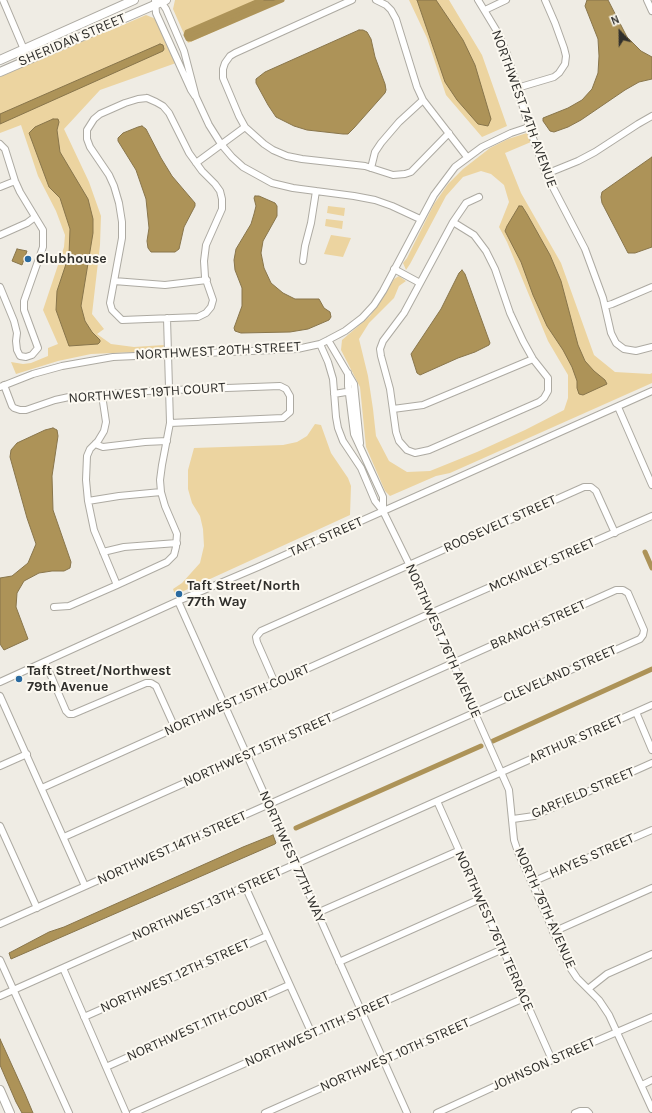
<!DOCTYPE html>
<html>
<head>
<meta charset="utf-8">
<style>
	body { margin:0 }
	#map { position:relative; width:652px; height:1113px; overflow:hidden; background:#efece4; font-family:Karla,sans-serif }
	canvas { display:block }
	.north { position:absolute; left:600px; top:12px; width:40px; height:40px; -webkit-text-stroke:3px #fcf9f1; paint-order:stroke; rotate:338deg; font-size:11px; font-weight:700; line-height:16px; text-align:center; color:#302f2c }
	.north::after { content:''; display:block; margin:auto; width:14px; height:18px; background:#302f2c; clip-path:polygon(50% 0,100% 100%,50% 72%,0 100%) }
</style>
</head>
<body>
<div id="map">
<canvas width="652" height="1113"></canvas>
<div class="north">N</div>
</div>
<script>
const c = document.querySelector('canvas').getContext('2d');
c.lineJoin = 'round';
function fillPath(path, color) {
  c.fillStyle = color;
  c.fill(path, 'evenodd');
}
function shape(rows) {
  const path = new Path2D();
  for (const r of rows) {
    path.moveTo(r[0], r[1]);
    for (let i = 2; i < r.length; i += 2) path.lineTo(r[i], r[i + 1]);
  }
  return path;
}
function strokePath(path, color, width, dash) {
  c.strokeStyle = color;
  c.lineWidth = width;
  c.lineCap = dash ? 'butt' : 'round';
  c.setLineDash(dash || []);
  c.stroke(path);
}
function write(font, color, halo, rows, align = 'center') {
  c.font = font + ' Karla,sans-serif';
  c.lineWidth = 4;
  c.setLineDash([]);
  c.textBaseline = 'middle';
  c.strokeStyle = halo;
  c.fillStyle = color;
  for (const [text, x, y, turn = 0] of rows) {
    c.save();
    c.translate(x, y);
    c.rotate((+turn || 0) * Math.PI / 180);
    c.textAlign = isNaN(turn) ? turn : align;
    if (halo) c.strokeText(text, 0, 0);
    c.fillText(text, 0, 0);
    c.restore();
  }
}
const green = shape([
	[175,0,285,0,188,43,173,9],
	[409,0,449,0,482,55,507,126,482,137,446,95,427,38],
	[146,15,156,19,176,63,100,90,64,129,89,182,101,216,100,245,92,314,104,329,97,334,111,344,134,347,164,345,163,348,158,351,91,354,58,361,16,374,11,362,23,364,31,363,48,356,48,348,58,344,43,310,64,247,65,235,56,211,38,176,21,125,0,133,0,77,90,37,109,31],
	[527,133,531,142,505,153,521,193,561,263,594,355,615,372,650,374,652,373,652,383,450,473,436,476,390,496,385,491,366,447,360,387,341,350,342,340,370,316,394,279,399,276,406,281,399,286,394,298,369,323,359,339,368,376,373,409,376,436,389,461,407,472,430,471,477,452,525,430,564,410,568,398,568,375,548,341,507,242,499,227,509,202,504,185,491,174,481,171,463,177,446,196,410,264,406,270,403,263,407,258,434,204,448,184,463,169,490,148,508,139],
	[328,206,345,208,344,216,327,213],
	[326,219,343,221,342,229,325,226],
	[331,235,351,238,343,257,324,254],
	[315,424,321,425,331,453,348,478,351,486,350,515,175,595,173,589,182,583,200,563,204,546,203,529,200,516,192,503,188,489,188,470,194,448,283,445,297,442,307,436]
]);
const water = shape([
	[261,0,282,0,191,39,188,39,186,35,187,32,261,0],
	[417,0,436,0,463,40,475,65,491,119,488,126,478,124,457,100,445,82,417,0],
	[587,0,608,0,627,37,641,51,652,57,652,79,639,82,625,90,581,120,568,127,554,132,550,131,543,121,543,118,568,108,582,100,592,89,598,73,599,56,598,39,585,6,587,0],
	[359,30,363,30,367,32,371,39,375,57,385,84,386,90,385,93,354,128,348,134,343,134,307,130,294,126,276,117,268,105,256,83,256,79,265,72,359,30],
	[160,44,163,45,164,49,163,51,0,124,0,114,160,44],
	[53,119,58,119,59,122,57,130,60,152,88,199,93,219,93,233,81,306,85,321,92,332,100,340,100,342,98,344,69,346,56,310,57,291,69,255,70,229,60,198,49,187,29,133,35,127,53,119],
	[142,126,146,129,161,158,172,176,195,203,195,206,184,227,179,249,175,252,151,252,148,248,147,241,149,228,146,199,136,170,118,141,118,138,123,133,138,127,142,126],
	[652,157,652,247,635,253,628,253,602,203,601,197,602,192,652,157],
	[255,196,259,196,275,203,277,206,277,216,263,241,261,253,264,268,271,283,283,293,295,299,319,299,324,308,330,312,331,317,329,320,308,329,290,332,241,333,235,331,234,328,242,306,242,288,235,270,234,260,236,249,251,224,254,214,256,206,254,198,255,196],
	[519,206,522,206,527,214,550,255,561,281,578,345,585,361,594,371,605,380,607,384,583,395,579,394,577,388,577,381,572,367,563,350,547,326,533,295,521,262,505,231,507,226,519,206],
	[17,249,27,251,22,265,12,261,17,249],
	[462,270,465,274,490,343,489,345,475,352,458,358,420,375,417,373,411,354,441,309,459,273,462,270],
	[53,428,57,430,58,436,52,476,53,510,71,562,70,568,64,571,52,571,39,573,24,581,17,593,16,607,28,639,4,650,0,644,0,578,12,576,28,563,36,544,27,518,10,457,11,450,17,443,45,430,53,428],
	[273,835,276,843,275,844,11,959,9,953,11,952,49,932,64,927,243,847,273,835],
	[0,1039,25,1094,33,1113,22,1113,16,1102,0,1065,0,1039]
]);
const canal = shape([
	[261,0,187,32,186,35,188,39,191,39,282,0],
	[645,552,652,568],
	[493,741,652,669],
	[296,828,481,746]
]);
const minor = shape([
	[3,0,28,59],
	[155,0,156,13,191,90,195,96],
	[160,0,166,9,184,51,196,97,209,125,221,144,232,157,243,167,272,183,293,188,354,196,375,200,392,206,420,219],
	[352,0,235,53,230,56,225,63,223,69,223,78,239,116,245,127,264,144,273,150,287,156,302,159,365,166,393,175,405,174,411,172,449,133],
	[376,0,386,5,391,10,396,19,417,87,423,100,467,157],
	[478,0,498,33,507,54,529,127,546,174,585,249,603,298,611,333,616,343,624,349,636,351,652,347],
	[647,0,652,11],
	[485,10,506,0],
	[517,88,554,77,559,73,565,64,566,56,564,48,555,23,545,0],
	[147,98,156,102,163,106,169,113,189,153,202,171,215,184,220,191,222,199,222,209,206,245,204,261,205,277,213,300,211,307,206,313,198,317,122,320,112,310,110,303,122,238,122,222,119,203,114,186,109,175,90,147,87,139,87,130,94,119,100,114,125,103,138,99,147,98],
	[0,144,5,149,15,181,20,192,43,230,43,247,24,301,24,310,38,348,32,355,26,357,20,356,17,350,16,341,17,333,14,321,0,287],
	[196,163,245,127],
	[371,168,375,152,381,143,399,122,423,100],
	[546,174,578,161,595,152,638,124,652,116],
	[0,187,15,181],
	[453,222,474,235,486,251,495,269,510,313,523,341,533,359,548,378,548,391,544,398,539,402,429,450,415,453,407,450,399,441,396,432,390,389,381,356,380,349,383,341,404,313,453,222,466,203,479,197],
	[0,235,27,223,35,217],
	[303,261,305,246,311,223,316,191],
	[394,269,420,283],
	[114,281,165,285,207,280],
	[605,306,612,304,652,287],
	[328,340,354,384,360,443],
	[320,344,328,362,333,379,336,417,338,428,343,441,361,468,375,501,383,511,409,564,509,790,514,840,518,852,569,966,577,978,599,1000,609,1015,652,1109],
	[348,373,348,386,354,434,383,497,383,511],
	[4,385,12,406,14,408,20,410,26,410,55,400,69,397,147,391,280,386,286,389,290,396,290,412,283,418,170,423],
	[0,387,33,374,62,366,113,357,297,349,320,344,328,340,345,331,362,318,374,305,383,291,434,195,455,167,482,147,511,133,529,127],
	[334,394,352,391],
	[102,395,106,422,104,431,98,441,90,449,87,456,86,480,88,501,94,530,117,585],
	[618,407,652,485],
	[393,409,423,405,533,359],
	[95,444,103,447,145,442,167,441],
	[88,501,119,496,161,492],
	[103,552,124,547,177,543],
	[178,601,407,1113],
	[54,607,69,606,117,585,167,562,174,555,176,547,177,534,165,506,161,492,160,480,162,465,170,423,167,318],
	[45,662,66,711,69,714,73,714,146,683,151,683,156,686,175,728],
	[0,682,178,601,258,567,652,391],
	[275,683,257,642,256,637,261,631,584,487,591,487,596,491,615,533],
	[0,696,85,886],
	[636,712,652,750],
	[0,766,27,754],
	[42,788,431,613,652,516],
	[437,801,552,1060],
	[513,819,534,816,652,763],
	[0,826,37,908],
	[532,882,652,830],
	[245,886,312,1034],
	[317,913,458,851],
	[0,924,640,639,643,635,644,630,628,593,623,590,616,590,64,837],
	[553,932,652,888],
	[0,960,69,1113],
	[339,962,480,899],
	[63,968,126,1113],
	[588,989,607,974,652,954],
	[0,996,652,705],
	[84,1017,267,936],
	[106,1067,289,985],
	[642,1085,652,1080],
	[133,1113,503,949],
	[265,1113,524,998],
	[437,1113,552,1060,652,1017],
	[575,1113,580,1111,587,1111,589,1113]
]);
const major = shape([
	[0,60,134,0],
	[0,72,166,0],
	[0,1090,10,1113]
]);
const markers = [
	[28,259,4,"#2a6aa0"],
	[179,594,4,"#2a6aa0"],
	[19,679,4,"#2a6aa0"]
];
const streetNames = [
	["SHERIDAN STREET",72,40,-23],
	["NORTHWEST 74TH AVENUE",524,109,70],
	["NORTHWEST 20TH STREET",218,351,-3],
	["NORTHWEST 19TH COURT",147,393,-4],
	["ROOSEVELT STREET",500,524,-24],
	["TAFT STREET",326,537,-24],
	["MCKINLEY STREET",542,565,-24],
	["BRANCH STREET",538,625,-24],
	["NORTHWEST 76TH AVENUE",443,641,66],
	["CLEVELAND STREET",560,674,-24],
	["NORTHWEST 15TH COURT",237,700,-24],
	["ARTHUR STREET",576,739,-24],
	["NORTHWEST 15TH STREET",258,750,-24],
	["GARFIELD STREET",583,793,-23],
	["NORTHWEST 14TH STREET",172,848,-24],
	["HAYES STREET",592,856,-24],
	["NORTHWEST 77TH WAY",292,857,66],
	["NORTHWEST 13TH STREET",207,904,-24],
	["NORTH 76TH AVENUE",545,908,66],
	["NORTHWEST 76TH TERRACE",494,931,66],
	["NORTHWEST 12TH STREET",175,976,-24],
	["NORTHWEST 11TH COURT",198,1026,-24],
	["NORTHWEST 11TH STREET",318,1031,-24],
	["NORTHWEST 10TH STREET",395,1055,-24],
	["JOHNSON STREET",544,1064,-24]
];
const poiNames = [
	["Clubhouse",36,259],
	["Taft Street/North",187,586],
	["77th Way",187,602],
	["Taft Street/Northwest",27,671],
	["79th Avenue",27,687]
];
fillPath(green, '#ecd4a0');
fillPath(water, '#ad9358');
strokePath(water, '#88754b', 1);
strokePath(canal, '#ad9358', 5);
strokePath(minor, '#adaaa2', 8);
strokePath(major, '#adaaa2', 10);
strokePath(minor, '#fff', 6);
strokePath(major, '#fff', 8);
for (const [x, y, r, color] of markers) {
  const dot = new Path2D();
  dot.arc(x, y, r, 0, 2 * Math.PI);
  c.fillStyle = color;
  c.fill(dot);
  strokePath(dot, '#fcf9f1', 1.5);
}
write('14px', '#302f2c', '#fcf9f1', streetNames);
write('bold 14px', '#302f2c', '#fcf9f1', poiNames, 'left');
</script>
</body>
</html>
